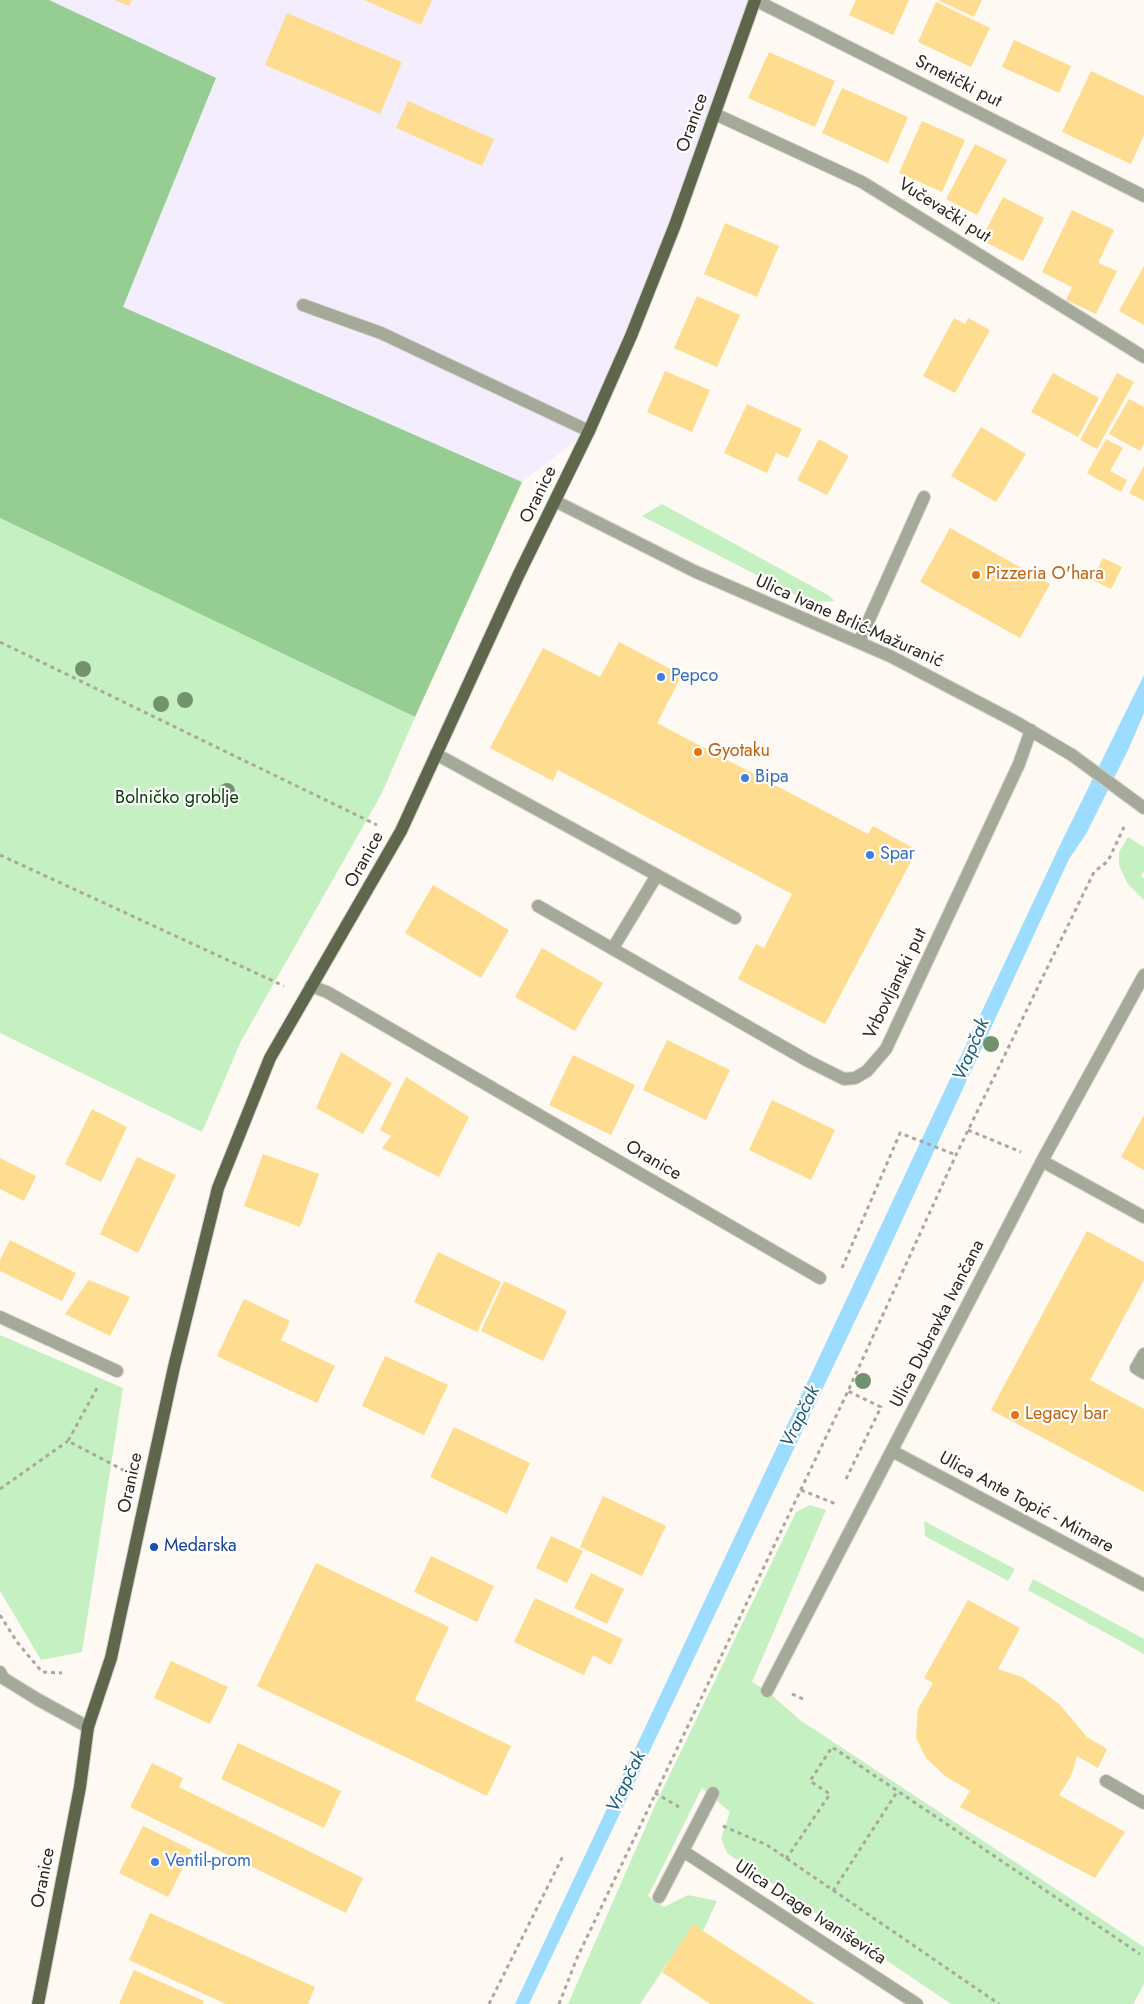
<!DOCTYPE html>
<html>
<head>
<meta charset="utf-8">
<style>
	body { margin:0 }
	canvas { display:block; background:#fefaf3 }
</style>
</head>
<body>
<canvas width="1144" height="2004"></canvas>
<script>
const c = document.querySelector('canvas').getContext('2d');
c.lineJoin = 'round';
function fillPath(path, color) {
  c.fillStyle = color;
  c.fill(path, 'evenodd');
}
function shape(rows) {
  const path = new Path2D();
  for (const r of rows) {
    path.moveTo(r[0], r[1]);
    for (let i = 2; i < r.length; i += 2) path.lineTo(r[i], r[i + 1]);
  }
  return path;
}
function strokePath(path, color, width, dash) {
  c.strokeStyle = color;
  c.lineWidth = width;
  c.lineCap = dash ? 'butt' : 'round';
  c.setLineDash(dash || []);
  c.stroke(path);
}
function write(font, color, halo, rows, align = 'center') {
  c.font = font + ' Jost,sans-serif';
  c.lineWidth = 4.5;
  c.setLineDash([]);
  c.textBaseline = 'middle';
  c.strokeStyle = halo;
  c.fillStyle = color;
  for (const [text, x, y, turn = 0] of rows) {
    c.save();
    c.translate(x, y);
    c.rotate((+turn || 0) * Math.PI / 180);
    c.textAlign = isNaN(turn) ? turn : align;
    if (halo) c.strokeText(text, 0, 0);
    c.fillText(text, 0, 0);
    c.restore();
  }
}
const commercial = shape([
	[49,0,755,0,589,431,522,482,123,307,216,79]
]);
const green = shape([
	[662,504,828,595,835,601,809,602,642,516],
	[0,518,415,717,381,795,241,1041,202,1132,0,1033],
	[1128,837,1144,847,1144,871,1141,876,1144,878,1144,900,1127,883,1119,865,1119,852],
	[0,1335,123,1388,82,1652,41,1660,0,1591],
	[810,1505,826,1510,752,1682,767,1691,800,1720,1144,1947,1144,1984,1133,2004,951,2004,727,1853,721,1838,730,1812,702,1788,648,1896,664,1907,688,1895,717,1901,703,1931,693,1925,640,2004,568,2004,657,1801,796,1512],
	[924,1521,1015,1569,1008,1581,925,1536],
	[1033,1579,1144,1639,1144,1654,1028,1590]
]);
const forest = shape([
	[0,0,49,0,216,78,123,307,522,482,415,717,0,518]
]);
const water = shape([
	[1144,675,1144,713,1129,748,1086,834,1069,859,875,1279,529,2004,515,2004,1061,843]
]);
const building = shape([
	[115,0,132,0,129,6],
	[364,0,432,0,421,25],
	[856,0,909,0,893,35,849,15],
	[938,0,982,0,974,17],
	[936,2,990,28,971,67,918,42],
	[287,13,402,62,380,114,265,65],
	[1014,40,1071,66,1059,93,1002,67],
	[769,52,835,81,815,127,748,98],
	[1091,71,1144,96,1144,135,1131,164,1062,132],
	[842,88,908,117,888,163,822,133],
	[408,101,494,139,482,166,396,128],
	[922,121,965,140,942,192,899,173],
	[975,144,1007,160,977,215,946,199],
	[1003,197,1044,218,1023,261,981,240],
	[1072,210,1114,230,1098,263,1117,271,1096,314,1066,300,1072,287,1042,272],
	[725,223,779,246,757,297,704,274],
	[1144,266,1144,325,1119,311],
	[697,296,740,315,717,367,674,348],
	[954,318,965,324,968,318,990,330,955,393,923,376],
	[665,371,710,390,692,432,647,412],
	[1053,373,1099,398,1078,437,1031,412],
	[1117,373,1134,382,1097,449,1080,440],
	[1129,399,1144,407,1144,444,1140,451,1109,434],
	[747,404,802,429,788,458,776,453,767,473,724,453],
	[981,427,1026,454,996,502,951,476],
	[819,439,849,456,827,495,797,480],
	[1106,439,1123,448,1110,471,1127,480,1121,492,1087,473],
	[1144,466,1144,501,1129,493],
	[950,528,1050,584,1020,638,920,582],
	[1103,558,1122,567,1111,589,1092,580],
	[619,642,682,675,657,723,868,834,873,826,917,850,825,1024,738,979,756,944,764,948,792,894,558,770,553,781,490,748,543,648,600,677],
	[433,885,509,930,481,978,405,933],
	[542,948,603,983,575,1031,515,997],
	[667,1040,730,1070,706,1120,643,1090],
	[341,1052,392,1083,363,1134,316,1108],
	[573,1055,635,1085,611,1135,549,1105],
	[406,1077,469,1117,439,1177,382,1148,391,1136,380,1130],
	[772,1100,835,1130,811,1180,749,1150],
	[92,1109,127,1127,101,1182,65,1164],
	[1144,1115,1144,1170,1121,1157],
	[263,1154,319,1174,300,1227,244,1206],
	[137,1157,176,1175,138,1253,100,1234],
	[0,1158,36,1176,24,1201,0,1189],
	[1087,1231,1144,1262,1144,1280,1090,1380,1144,1409,1144,1492,991,1410],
	[10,1240,76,1273,62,1301,0,1271,0,1260],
	[438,1252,501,1282,477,1332,414,1302],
	[89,1280,130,1297,110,1336,65,1314],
	[504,1281,567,1311,543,1361,481,1331],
	[244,1299,290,1321,281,1340,335,1366,317,1403,217,1356],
	[385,1356,448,1385,424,1435,362,1406],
	[454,1427,530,1463,507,1514,430,1477],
	[603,1496,666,1526,642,1576,580,1547],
	[551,1536,583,1551,567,1583,536,1568],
	[431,1556,494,1586,477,1622,414,1592],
	[316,1563,449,1627,415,1700,511,1746,487,1796,257,1686],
	[591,1573,624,1589,607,1624,574,1608],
	[535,1598,623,1639,611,1665,593,1655,584,1675,514,1642],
	[968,1600,1020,1628,998,1669,1022,1677,1039,1689,1059,1704,1087,1737,1107,1749,1098,1768,1077,1756,1071,1776,1059,1795,1125,1832,1095,1878,960,1807,970,1791,945,1776,926,1758,916,1738,918,1709,933,1683,924,1678],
	[171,1661,228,1687,210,1724,154,1698],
	[238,1743,341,1791,324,1828,221,1779],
	[152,1763,183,1778,179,1787,363,1878,346,1913,130,1807],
	[143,1826,192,1850,168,1897,119,1873],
	[150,1913,315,1987,308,2004,226,2004,129,1960],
	[693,1924,703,1931,815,2004,710,2004,662,1972],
	[134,1970,204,2001,203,2004,119,2004]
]);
const path = shape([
	[0,642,377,825],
	[0,855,284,986],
	[968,1130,1021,1152],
	[842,1268,900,1133,956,1155],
	[97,1388,68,1441,127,1472],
	[846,1479,881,1407,848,1391],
	[0,1489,68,1441],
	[801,1490,836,1504],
	[0,1615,17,1642,42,1672,62,1673],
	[792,1694,803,1699],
	[655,1793,679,1807],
	[723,1826,767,1845,999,2004],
	[786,1859,830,1794,810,1781,832,1747,1140,1954],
	[833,1891,897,1792],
	[489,2004,563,1856],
	[559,2004,577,1958,848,1391,956,1155,1094,872,1108,861,1124,827]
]);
const minor = shape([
	[755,0,1144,196],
	[715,114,862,182,1144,357],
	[303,305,381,333,589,431],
	[555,501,694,571,890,656,1016,722,1072,755,1144,808],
	[859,642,924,497],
	[436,754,735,918],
	[538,906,808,1061,844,1079,855,1078,867,1071,886,1049,1019,764,1031,730],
	[613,948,657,875],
	[311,986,327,992,820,1278],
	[1042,1161,1144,1217],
	[0,1317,117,1371],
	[1144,1354,1136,1368,1144,1373],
	[892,1451,1144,1585],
	[0,1672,3,1678,37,1699,88,1727],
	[767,1691,1042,1161,1144,975],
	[1106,1781,1144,1803],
	[683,1851,917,2004],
	[659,1897,713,1793]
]);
const major = shape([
	[38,2004,80,1787,88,1727,111,1658,174,1367,218,1188,270,1058,401,831,518,576,589,431,631,336,675,225,755,0]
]);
const trees = [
	[83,669],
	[185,700],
	[161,704],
	[227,791],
	[991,1044],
	[863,1381]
];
const markers = [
	[976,575,5,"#e8710a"],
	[661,677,5,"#3f7fe0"],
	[698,752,5,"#e8710a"],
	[745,778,5,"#3f7fe0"],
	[870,855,5,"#3f7fe0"],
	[1015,1415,5,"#e8710a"],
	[154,1547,5,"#1a4fb4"],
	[155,1862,5,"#3f7fe0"]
];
const streetNames = [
	["Srnetički put",958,82,27],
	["Oranice",693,123,-70],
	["Vučevački put",944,211,32],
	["Oranice",539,495,-64],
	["Ulica Ivane Brlić-Mažuranić",849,622,24],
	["Oranice",365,860,-61],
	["Vrbovljanski put",896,984,-64],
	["Oranice",653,1161,30],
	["Ulica Dubravka Ivančana",938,1324,-63],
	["Oranice",131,1483,-78],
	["Ulica Ante Topić - Mimare",1026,1503,28],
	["Oranice",44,1878,-79],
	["Ulica Drage Ivaniševića",810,1913,33]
];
const foodNames = [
	["Pizzeria O'hara",986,575],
	["Gyotaku",708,752],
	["Legacy bar",1025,1415]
];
const shopNames = [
	["Pepco",671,677],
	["Bipa",755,778],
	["Spar",880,855],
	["Ventil-prom",165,1862]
];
const parkNames = [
	["Bolničko groblje",177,799]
];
const transitNames = [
	["Medarska",164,1547]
];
const waterNames = [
	["Vrapčak",972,1050,-67],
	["Vrapčak",801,1417,-64],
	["Vrapčak",627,1782,-64]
];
fillPath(commercial, '#f4edfe');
fillPath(green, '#c5f1c2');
fillPath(forest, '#95cd92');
fillPath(water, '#9cddff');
fillPath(building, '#fedc90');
strokePath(minor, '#d8d4cc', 14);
strokePath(major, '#d8d4cc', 14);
strokePath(path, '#aba79d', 3, [4, 4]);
strokePath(minor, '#a4a99a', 12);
strokePath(major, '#5e674c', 12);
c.fillStyle = '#72926e';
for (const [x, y] of trees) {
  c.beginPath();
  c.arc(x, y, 8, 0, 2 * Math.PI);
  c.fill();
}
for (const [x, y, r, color] of markers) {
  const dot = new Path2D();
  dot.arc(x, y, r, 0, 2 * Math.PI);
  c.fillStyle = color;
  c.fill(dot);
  strokePath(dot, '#fff', 2);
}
write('18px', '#2d271a', '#fff', streetNames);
write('18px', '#c56008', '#fff', foodNames, 'left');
write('18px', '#366cbe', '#fff', shopNames, 'left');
write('18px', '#003d02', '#fff', parkNames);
write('18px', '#164399', '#fff', transitNames, 'left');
write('italic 19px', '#1b5b78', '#fff', waterNames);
</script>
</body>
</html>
